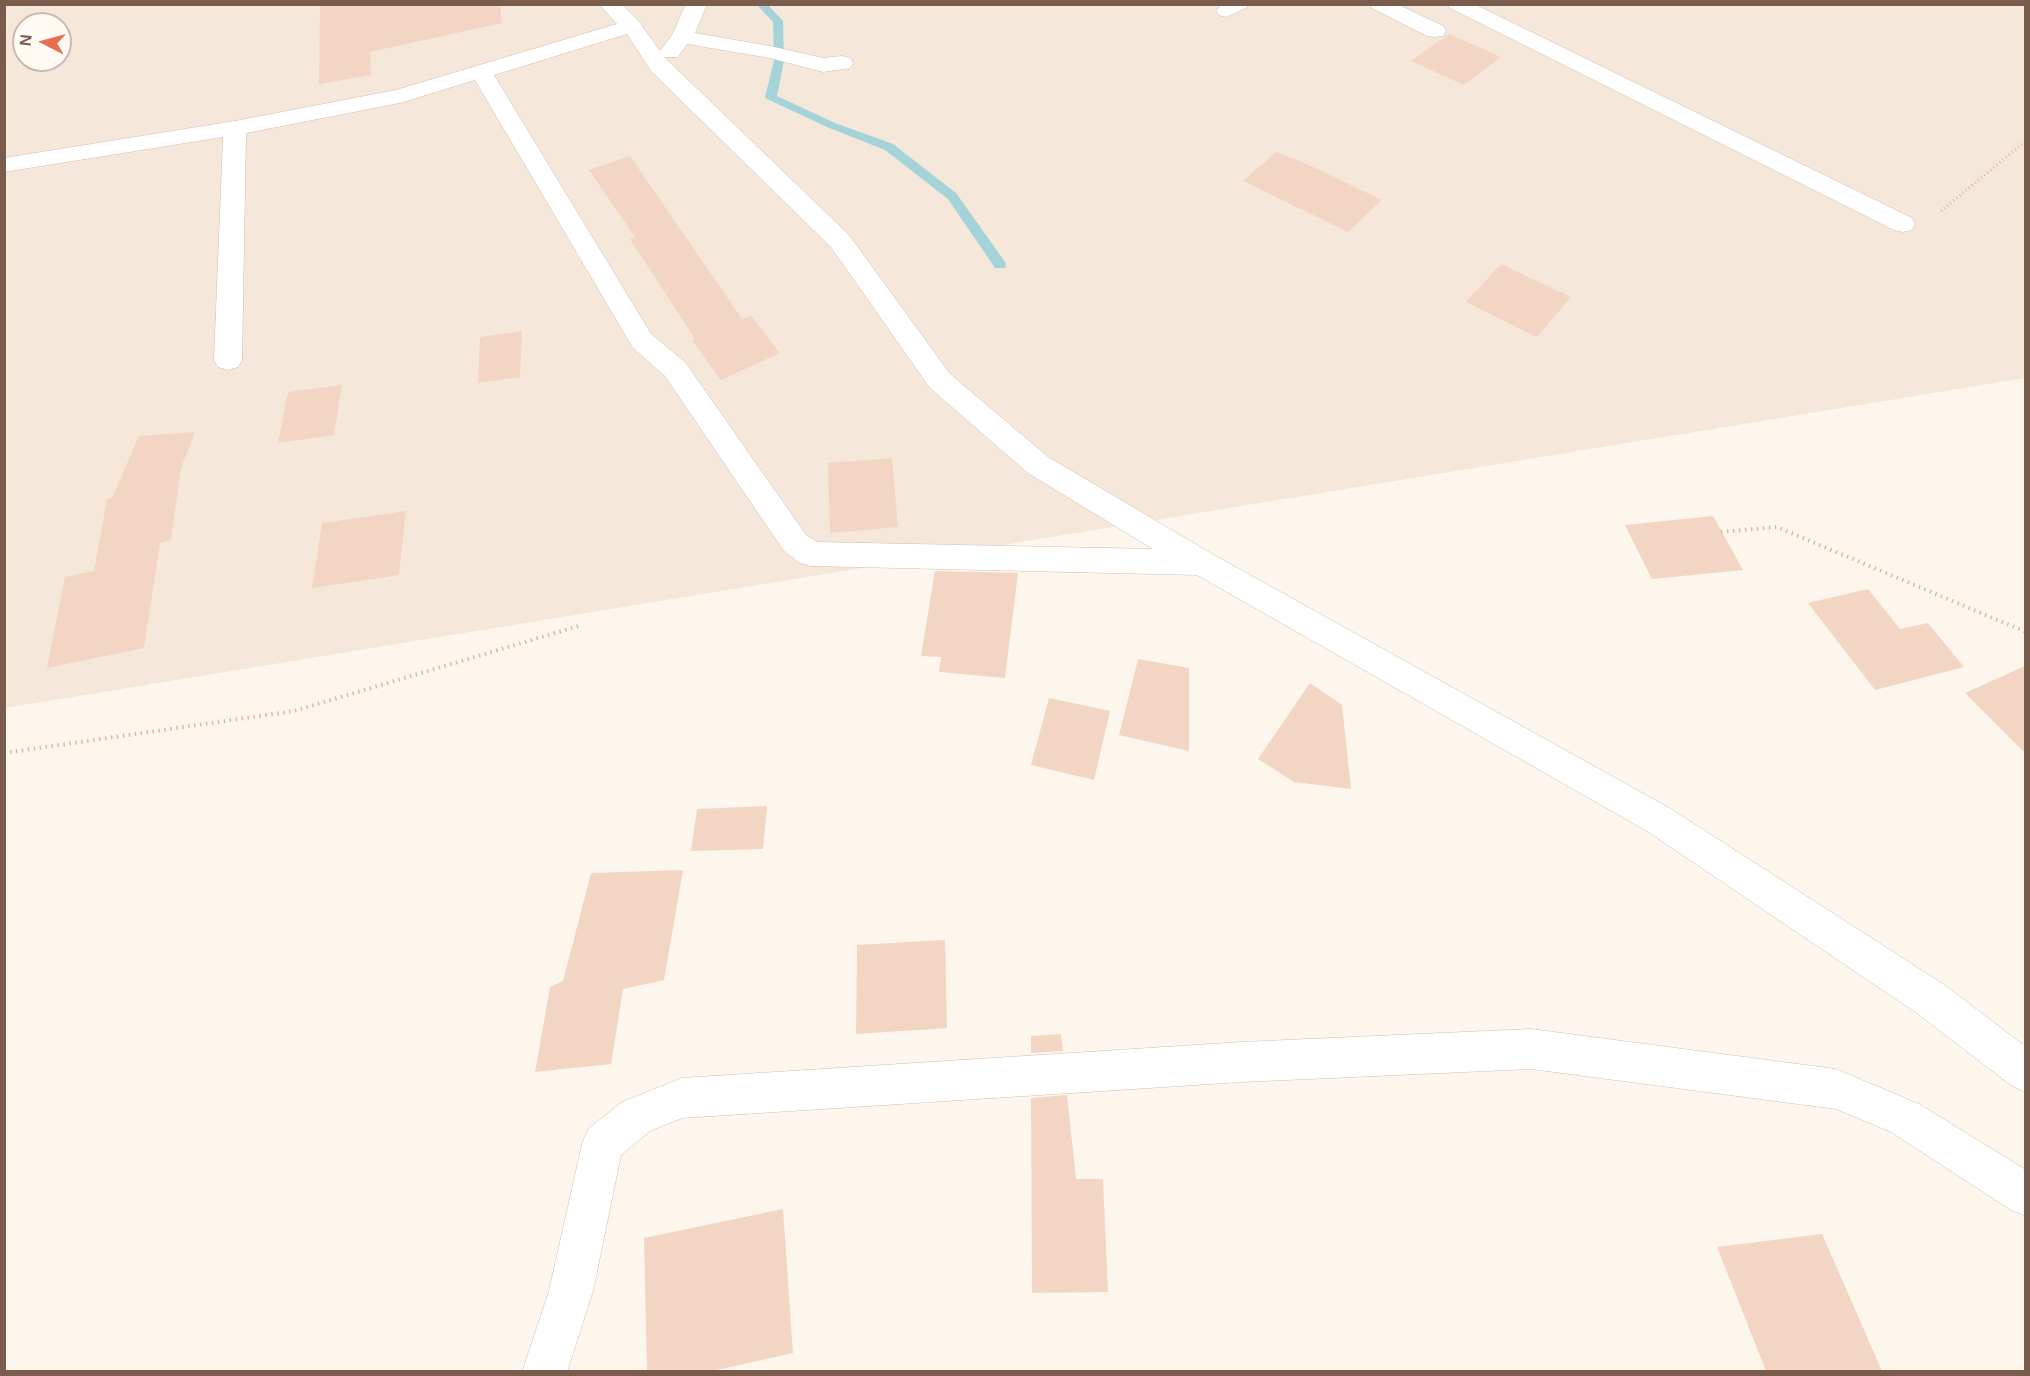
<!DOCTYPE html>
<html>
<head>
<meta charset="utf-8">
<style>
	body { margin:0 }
	#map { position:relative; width:2030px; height:1376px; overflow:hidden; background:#fdf6ec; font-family:Helvetica,sans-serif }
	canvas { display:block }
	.frame { position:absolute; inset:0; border:6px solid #7a5c4d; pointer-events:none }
	.north { position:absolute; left:12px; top:12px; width:60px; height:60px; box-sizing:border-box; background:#fffaf3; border:2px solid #cabbb1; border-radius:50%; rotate:276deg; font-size:16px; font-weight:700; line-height:24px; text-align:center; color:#7a5c4d }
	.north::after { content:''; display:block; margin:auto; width:21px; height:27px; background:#e76f51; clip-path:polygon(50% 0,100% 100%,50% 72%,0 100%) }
</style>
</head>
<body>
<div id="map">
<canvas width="2030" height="1376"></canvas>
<div class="frame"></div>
<div class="north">N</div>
</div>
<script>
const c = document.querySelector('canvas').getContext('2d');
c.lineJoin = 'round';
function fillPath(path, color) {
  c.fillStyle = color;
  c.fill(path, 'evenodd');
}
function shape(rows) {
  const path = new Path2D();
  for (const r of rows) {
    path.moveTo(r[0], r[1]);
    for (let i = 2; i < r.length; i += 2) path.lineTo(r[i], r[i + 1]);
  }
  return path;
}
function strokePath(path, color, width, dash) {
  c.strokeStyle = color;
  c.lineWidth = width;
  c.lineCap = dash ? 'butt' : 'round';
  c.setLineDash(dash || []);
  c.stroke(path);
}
const residential = shape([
	[5,5,2025,5,2025,378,5,708],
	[24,24,60,24,60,60,24,60]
]);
const stream = shape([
	[756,4,767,4,783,21,784,61,777,96,835,123,893,144,956,193,1005,262,1006,265,1005,268,995,268,948,199,885,150,827,127,767,99,765,97,774,61,773,22,756,4]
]);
const building = shape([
	[320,4,500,4,502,23,370,52,371,75,319,84],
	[1449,34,1501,57,1464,85,1411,61],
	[1276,152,1307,164,1382,200,1348,232,1243,181],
	[630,156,742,319,751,316,780,353,721,380,692,340,695,339,630,239,635,237,589,170],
	[1501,264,1571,297,1537,337,1466,302],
	[522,331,520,377,478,383,480,337],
	[342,385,334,435,278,443,288,392],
	[195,432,181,468,171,540,160,543,144,648,47,668,65,577,94,571,107,499,112,498,139,436],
	[892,458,898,527,830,533,828,463],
	[406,511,399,575,312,588,322,523],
	[1713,516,1743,570,1652,579,1625,525],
	[935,571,1018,573,1005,678,939,672,941,657,921,656],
	[1868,589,1900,629,1928,623,1964,667,1875,690,1808,603],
	[1138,659,1189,668,1189,751,1119,735],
	[2025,666,2025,753,1965,693],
	[1310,683,1342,705,1351,789,1294,782,1258,759],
	[1049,698,1110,711,1094,780,1031,765],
	[767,806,763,849,691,851,697,809],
	[683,870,664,980,623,989,611,1064,535,1072,550,987,563,981,591,873],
	[945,940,947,1028,856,1034,857,945],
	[1061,1034,1063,1051,1031,1053,1031,1036],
	[1067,1095,1076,1179,1103,1179,1108,1292,1032,1293,1031,1098],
	[783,1209,793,1353,712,1371,647,1371,644,1238],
	[1822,1234,1882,1371,1766,1371,1717,1247]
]);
const pathFar1 = shape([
	[1941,211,2026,141]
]);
const path = shape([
	[1721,532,1777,527,2026,632],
	[4,753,294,711,582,625]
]);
const minor = shape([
	[599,4,622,4,639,22,660,51,672,35,686,4,707,4,695,33,770,46,823,58,842,56,850,58,853,63,850,68,823,72,770,58,687,44,678,57,664,57,849,235,950,374,1048,457,1214,555,1671,809,1946,986,2026,1047,2026,1092,2012,1086,1918,1014,1647,831,1197,575,811,566,800,563,784,551,665,376,633,348,475,80,400,103,246,133,242,360,238,367,228,370,218,367,214,360,223,137,4,172,4,158,235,121,396,90,617,24,599,4],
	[627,34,651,71,831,247,930,388,1028,473,1153,549,817,542,806,535,685,362,651,334,494,75,627,34],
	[1222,4,1249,4,1246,8,1226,17,1219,15,1216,11,1222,4],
	[1369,4,1397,4,1443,26,1446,31,1443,36,1435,37,1427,36,1372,8,1369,4],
	[1447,4,1474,4,1912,218,1915,224,1912,230,1903,232,1894,230,1450,8,1447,4],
	[1531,1029,1836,1069,1919,1104,2026,1170,2026,1216,2011,1210,1891,1132,1836,1109,1531,1069,1242,1082,682,1118,650,1131,621,1155,593,1291,567,1372,522,1372,549,1291,582,1144,588,1129,622,1102,682,1078,1242,1042,1531,1029]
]);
fillPath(residential, '#f5e8da');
fillPath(stream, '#a5d3da');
fillPath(building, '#f3d5c3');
strokePath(minor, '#d1beb0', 1);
strokePath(pathFar1, '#d9b8a5', 3, [1, 3]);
strokePath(path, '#d9b8a5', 4, [1.5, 4.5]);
fillPath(minor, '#fff');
</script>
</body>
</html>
